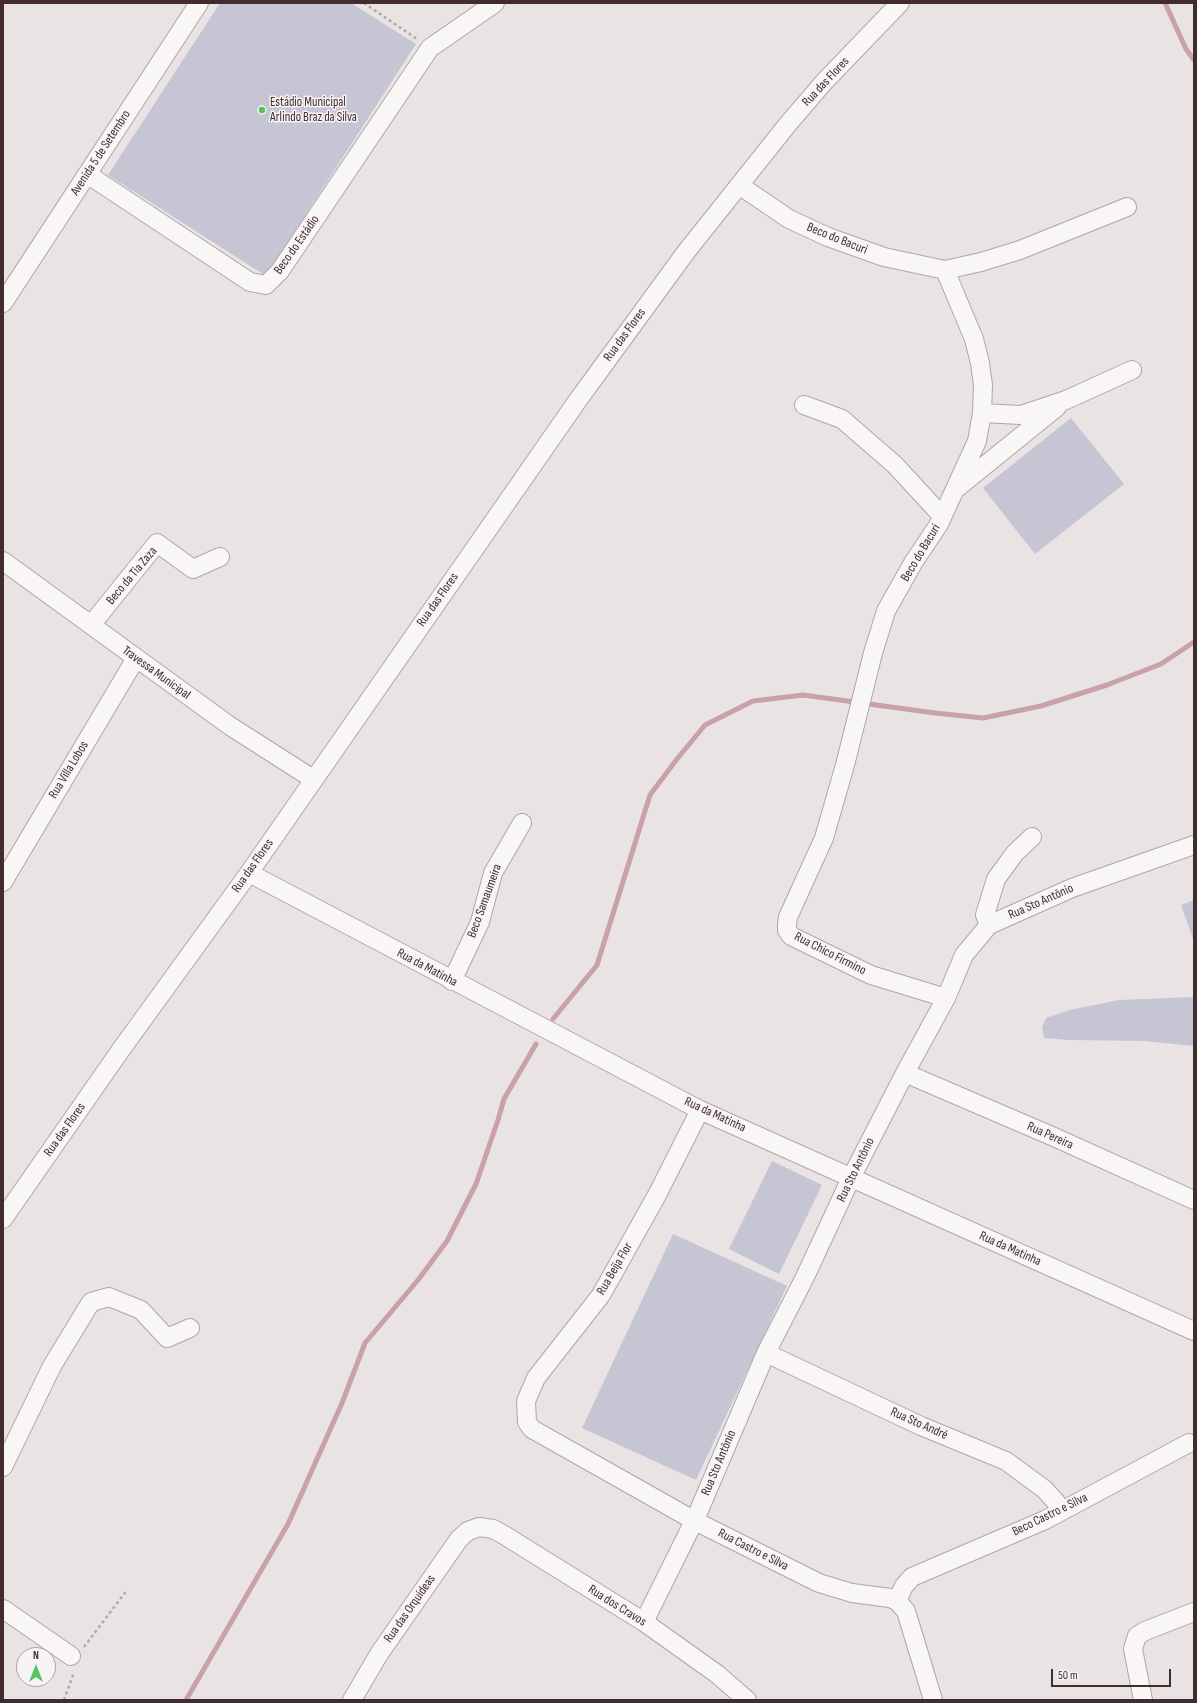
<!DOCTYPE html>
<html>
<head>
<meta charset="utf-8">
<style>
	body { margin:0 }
	#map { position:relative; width:1197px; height:1703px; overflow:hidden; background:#eae3e4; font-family:"Sofia Sans Condensed",sans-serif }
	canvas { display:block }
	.frame { position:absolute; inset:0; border:4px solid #422c2e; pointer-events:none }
	.north { position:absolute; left:16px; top:1647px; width:40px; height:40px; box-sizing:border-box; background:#f8f3f4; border:1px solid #afa3a5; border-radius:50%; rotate:0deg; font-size:11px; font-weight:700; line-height:16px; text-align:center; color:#422c2e }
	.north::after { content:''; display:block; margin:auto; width:14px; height:18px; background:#50c75c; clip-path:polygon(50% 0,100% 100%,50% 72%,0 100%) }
	.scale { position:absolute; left:1051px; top:1669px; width:120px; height:18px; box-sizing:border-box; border:2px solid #422c2e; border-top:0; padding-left:5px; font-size:12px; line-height:14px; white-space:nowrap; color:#422c2e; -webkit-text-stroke:3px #f8f3f4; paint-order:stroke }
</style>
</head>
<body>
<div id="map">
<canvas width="1197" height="1703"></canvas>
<div class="frame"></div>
<div class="north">N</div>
<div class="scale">50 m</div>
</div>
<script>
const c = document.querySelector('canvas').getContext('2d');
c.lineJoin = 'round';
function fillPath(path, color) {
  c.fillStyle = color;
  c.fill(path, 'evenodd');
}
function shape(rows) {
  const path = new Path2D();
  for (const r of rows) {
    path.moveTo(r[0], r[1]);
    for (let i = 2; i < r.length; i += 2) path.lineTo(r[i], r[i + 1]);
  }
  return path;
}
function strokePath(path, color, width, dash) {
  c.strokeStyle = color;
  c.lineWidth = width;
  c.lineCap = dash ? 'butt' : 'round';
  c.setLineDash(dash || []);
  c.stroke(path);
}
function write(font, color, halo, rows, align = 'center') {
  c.font = font + ' "Sofia Sans Condensed",sans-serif';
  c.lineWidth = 3;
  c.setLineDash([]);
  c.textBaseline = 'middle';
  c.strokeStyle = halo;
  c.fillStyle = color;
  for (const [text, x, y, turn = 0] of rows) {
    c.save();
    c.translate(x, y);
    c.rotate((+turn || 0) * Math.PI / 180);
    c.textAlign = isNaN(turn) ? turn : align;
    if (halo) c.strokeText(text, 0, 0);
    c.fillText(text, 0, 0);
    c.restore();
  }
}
const green = shape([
	[220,3,351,3,416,44,266,276,108,175],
	[1071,418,1124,484,1035,554,983,488],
	[1194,900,1194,942,1181,905],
	[1194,997,1194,1046,1145,1041,1069,1040,1044,1038,1042,1027,1046,1018,1070,1010,1119,1000],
	[772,1161,822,1185,779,1274,729,1249],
	[673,1234,787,1286,696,1480,582,1428]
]);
const stream = shape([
	[1166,5,1186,49,1194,60],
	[553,1019,597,965,650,795,677,759,705,725,753,701,803,695,935,713,983,718,1041,706,1107,685,1161,664,1194,642],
	[186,1700,288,1524,342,1403,365,1343,418,1280,447,1241,476,1184,498,1120,504,1099,536,1044]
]);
const path = shape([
	[364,3,417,39],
	[84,1647,127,1590],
	[64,1700,74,1672]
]);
const street = shape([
	[87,174,250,282,266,285,280,271,430,48,495,3],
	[739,185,789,219,828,237,884,257,945,270,981,262,1020,250,1127,207],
	[945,270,974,339,980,363,983,385,982,413,977,441,939,524,913,563,886,611,873,653,845,765,824,838,788,917,787,924,787,930,791,936,871,975,946,998],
	[3,303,199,3],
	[804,405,842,419,895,465,942,516],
	[982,413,1021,415,1066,400,1132,370],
	[957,488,1057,407],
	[3,561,230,726,313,779],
	[91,625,157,543,193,569,220,557],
	[249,873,700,1110,1194,1331],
	[3,882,136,658],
	[989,925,985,915,996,879,1015,853,1032,837],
	[452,981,480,922,493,873,522,823],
	[905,1073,1054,1137,1194,1200],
	[700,1110,657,1195,601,1295,536,1378,526,1401,527,1422,532,1429,695,1521,819,1583,852,1593,890,1598,897,1601,906,1611,933,1700],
	[3,1219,120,1051,249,873,578,400,686,252,788,124,824,82,900,3],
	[766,1353,921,1426,1006,1461,1044,1489,1056,1502,1060,1511],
	[3,1467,52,1366,91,1302,109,1297,141,1310,167,1338,190,1328],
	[897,1601,904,1586,912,1577,1045,1520,1189,1443],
	[3,1609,71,1656],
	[644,1622,697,1515,766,1353,805,1277,851,1178,905,1073,946,998,964,955,989,925,1072,888,1194,845],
	[352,1700,379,1654,459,1539,468,1531,479,1527,493,1529,504,1535,644,1622,717,1674,747,1700],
	[1143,1700,1133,1649,1137,1636,1145,1631,1194,1612]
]);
const markers = [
	[262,110,4,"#50c75c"]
];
const streetNames = [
	["Rua das Flores",826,82,-47],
	["Avenida 5 de Setembro",101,153,-57],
	["Beco do Bacuri",837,239,22],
	["Beco do Estádio",297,245,-55],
	["Rua das Flores",625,335,-54],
	["Beco do Bacuri",921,553,-59],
	["Beco da Tia Zaza",132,576,-50],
	["Rua das Flores",438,600,-55],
	["Travessa Municipal",156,673,36],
	["Rua Villa Lobos",69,770,-59],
	["Rua das Flores",253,866,-55],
	["Beco Samaumeira",485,901,-70],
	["Rua Sto Antônio",1041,902,-24],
	["Rua Chico Firmino",830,954,27],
	["Rua da Matinha",427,968,28],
	["Rua da Matinha",715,1115,25],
	["Rua das Flores",65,1130,-55],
	["Rua Pereira",1050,1136,24],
	["Rua Sto Antônio",856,1170,-64],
	["Rua da Matinha",1010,1249,24],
	["Rua Beija Flor",615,1269,-60],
	["Rua Sto André",919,1424,24],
	["Rua Sto Antônio",719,1463,-67],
	["Beco Castro e Silva",1050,1515,-26],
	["Rua Castro e Silva",753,1550,27],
	["Rua dos Cravos",617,1606,32],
	["Rua das Orquídeas",410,1609,-55]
];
const poiNames = [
	["Estádio Municipal",270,103],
	["Arlindo Braz da Silva",270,118]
];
fillPath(green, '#c5c5d4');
strokePath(stream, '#c8a1aa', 5);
strokePath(street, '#b1a5a6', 20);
strokePath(path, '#b3a9aa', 2.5, [3, 3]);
strokePath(street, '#f9f6f6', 18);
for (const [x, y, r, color] of markers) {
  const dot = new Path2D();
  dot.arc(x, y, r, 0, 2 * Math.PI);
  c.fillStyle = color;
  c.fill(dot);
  strokePath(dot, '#f8f3f4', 1.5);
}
write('13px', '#422c2e', '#f8f3f4', streetNames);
write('13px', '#422c2e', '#f8f3f4', poiNames, 'left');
</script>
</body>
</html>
